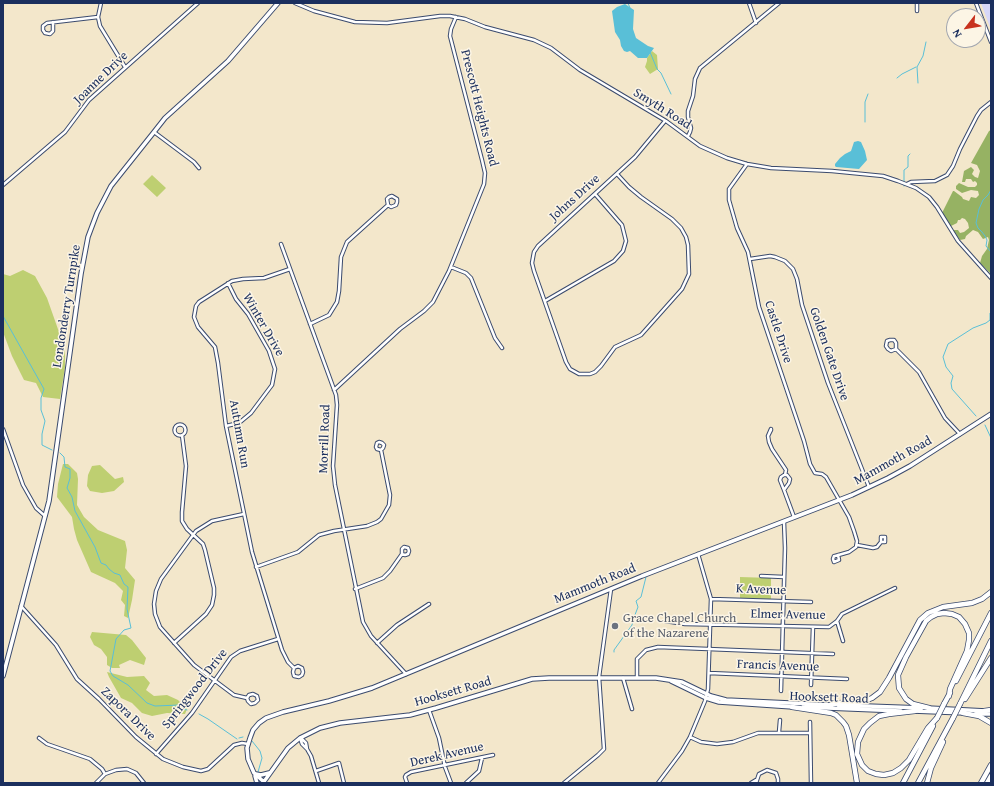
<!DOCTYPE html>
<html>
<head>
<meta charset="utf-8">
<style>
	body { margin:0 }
	#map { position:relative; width:994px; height:786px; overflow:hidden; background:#f3e7cb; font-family:"Gentium Book Plus",serif }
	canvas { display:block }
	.frame { position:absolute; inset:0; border:4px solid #1b2f5e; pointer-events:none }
	.north { position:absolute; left:946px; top:8px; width:40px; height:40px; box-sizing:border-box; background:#fcf5e5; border:1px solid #a2a6af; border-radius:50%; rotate:239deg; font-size:11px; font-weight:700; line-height:16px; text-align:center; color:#1b2f5e }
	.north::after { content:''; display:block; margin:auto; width:14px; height:18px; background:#c8321e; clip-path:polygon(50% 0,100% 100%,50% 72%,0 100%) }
</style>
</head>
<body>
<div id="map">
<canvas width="994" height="786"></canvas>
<div class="frame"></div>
<div class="north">N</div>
</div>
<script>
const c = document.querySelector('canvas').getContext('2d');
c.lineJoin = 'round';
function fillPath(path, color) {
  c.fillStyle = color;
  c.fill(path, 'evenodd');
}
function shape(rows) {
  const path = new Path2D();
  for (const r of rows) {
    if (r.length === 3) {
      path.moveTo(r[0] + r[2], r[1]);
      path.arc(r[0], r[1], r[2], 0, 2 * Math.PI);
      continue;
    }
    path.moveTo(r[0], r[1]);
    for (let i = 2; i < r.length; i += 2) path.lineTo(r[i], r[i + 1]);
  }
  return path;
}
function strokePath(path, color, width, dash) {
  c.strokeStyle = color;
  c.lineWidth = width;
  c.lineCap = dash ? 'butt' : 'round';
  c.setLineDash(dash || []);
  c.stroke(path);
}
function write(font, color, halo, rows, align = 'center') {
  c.font = font + ' "Gentium Book Plus",serif';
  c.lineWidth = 3;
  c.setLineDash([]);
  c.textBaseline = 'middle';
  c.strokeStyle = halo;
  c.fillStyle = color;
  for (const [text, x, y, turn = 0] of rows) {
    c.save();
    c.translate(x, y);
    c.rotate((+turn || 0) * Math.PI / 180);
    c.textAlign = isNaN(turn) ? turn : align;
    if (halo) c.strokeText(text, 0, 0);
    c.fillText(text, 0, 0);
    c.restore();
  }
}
const built = shape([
	[981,3,991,3,991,30]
]);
const green = shape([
	[652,51,657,55,658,69,650,74,645,67,647,61,647,58],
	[152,175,166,188,157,197,143,184],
	[23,270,35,276,47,298,65,349,65,367,60,399,43,397,36,383,24,380,12,356,3,332,3,274,10,276],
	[63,464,68,464,77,473,78,479,77,505,84,517,98,530,125,541,127,550,125,568,135,580,132,600,128,618,124,616,125,605,121,600,123,591,115,583,91,572,77,540,74,529,72,517,57,497,58,484],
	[100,465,115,479,123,477,124,482,114,491,102,493,90,491,87,486,88,475,92,466],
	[740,577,771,578,771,599,740,598],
	[92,632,126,635,132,640,146,658,144,665,130,660,119,665,120,668,112,668,107,665,107,657,101,649,94,645,90,637],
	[107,672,127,677,144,676,150,683,146,690,154,696,167,695,178,700,187,709,185,714,167,713,152,716,142,713,132,703,121,698,109,677]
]);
const forest = shape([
	[991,130,991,274,980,263,982,256,987,249,989,240,988,237,983,239,978,232,973,230,966,236,965,239,960,240,953,230,958,230,960,233,964,232,969,228,968,223,965,219,962,218,960,220,958,220,957,223,951,226,942,213,953,191,954,191,962,197,963,199,969,201,971,197,976,198,979,195,978,191,971,190,962,193,956,189,956,186,959,183,968,187,975,187,977,185,977,183,975,181,973,182,971,179,966,179,965,182,962,182,964,171,971,167,974,170,972,174,975,177,978,178,980,171,977,165,971,163,989,131]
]);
const water = shape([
	[625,4,634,10,633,29,636,38,648,46,654,48,647,58,638,58,630,51,627,52,624,51,621,46,620,40,615,32,612,11,617,7],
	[858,141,861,142,865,151,867,160,859,169,836,167,835,166,835,164,840,158,845,154,851,151,854,142]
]);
const stream = shape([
	[628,3,630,8],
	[650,52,657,69,661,73,671,94],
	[897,78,902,74,916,67],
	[918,83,917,67,923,56,926,42],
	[865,122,865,102,868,94],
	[904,181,904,170,908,167,908,156,910,154],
	[991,183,991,190,988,195,983,200,979,209,976,223,978,228,982,232,985,236,987,240,986,246,991,252],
	[904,185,904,186],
	[3,316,44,389,41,398,41,410,45,421,42,434,42,445,52,450],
	[976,416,952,389,951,383,953,376,946,367,943,357,948,344,973,328,986,323,990,320,990,313,991,312],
	[985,425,991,438],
	[60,453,64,457,65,467,70,469,70,478,67,488,72,497,75,511,95,547,101,563,106,565,109,569,114,573,120,575,124,584,128,587,127,609,131,628,124,630,116,639,110,671,113,676,128,685,147,703,155,706,179,705,182,709,187,710],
	[614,652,614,650,632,625,633,620,638,607,636,601,641,597,646,577],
	[199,714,208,719,237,739],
	[239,738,243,737],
	[252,741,260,751,262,758,258,772]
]);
const minor = shape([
	[101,3,98,17,100,26,125,67],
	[295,3,314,11,355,22,387,23,440,16,450,16,465,19,485,27,534,40,551,48,580,70,666,121,700,146,727,158,747,164,771,168,832,171,883,176,898,181,916,188,929,197,937,207,958,241,991,278],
	[749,3,756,23],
	[976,3,991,42],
	[917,11,917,3],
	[53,22,53,31,50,34,45,33,43,30,43,26,47,23,98,17],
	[154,132,194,162,199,168],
	[688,136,690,132,691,128,688,117,688,111,693,96,695,79,700,68,779,3],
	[747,164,729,189,729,200,737,228,748,252,759,307,804,441,810,464,815,473,822,474,826,477,849,517,854,531,857,541,856,547,849,552,835,556,834,556,833,559,834,562,839,560,838,555],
	[617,174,629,187,641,197,672,219,681,228,686,237,688,245,689,274,682,289,641,335,615,347,601,366,595,372,590,374,579,374,570,369,566,362,534,271,532,263,534,252,538,246,635,157,665,121],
	[907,184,911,182,935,181,947,175,953,166,960,149,977,116,981,110,991,102],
	[3,185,65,132,89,100,198,3],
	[281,244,336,395,337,405,333,466,335,485,363,622,371,636,406,674],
	[750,259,770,256,775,257,785,261,793,269,797,279,802,305,828,383,869,487],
	[451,267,466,273,471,278,495,338,502,348],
	[290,269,264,278,243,279,232,281,199,302,196,306,194,317,198,327,215,347,218,363,226,426,252,552,282,650,288,662,294,668,298,666,302,668,303,672,302,675,299,677,294,676,293,672,294,668],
	[545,301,614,261,623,251,626,241,622,225,595,194],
	[310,324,329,315,337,302,339,291,341,257,347,242,388,205,391,207,396,205,397,202,397,199,392,196,389,197,387,199,388,205],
	[896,349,896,343,894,340,890,340,887,341,886,346,888,349,891,351,896,349,919,372,945,418,960,434],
	[334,390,400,329,424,311,433,302,449,271,484,184,485,173,482,160,450,36,451,29,456,17],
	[180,430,5.5],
	[226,426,239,423,251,413,272,385,275,369,269,351,248,314,236,299,228,283],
	[3,429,23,485,36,508,45,516],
	[768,436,771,429,771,430,768,436,769,442,772,449,786,470,785,475],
	[784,475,787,475,790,479,789,483,784,490,780,480,781,477,784,475],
	[784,490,794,517],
	[244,514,212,521,196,531,161,579,156,591,154,604,155,614,160,627,194,665,234,695,247,698,249,695,253,694,257,696,258,700,255,703,251,704,248,701,247,698],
	[857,545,873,548,877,547,881,542,885,542,885,537,881,537,881,542],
	[256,567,298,552,319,535,334,531,367,526,377,522,381,519,389,505,390,495,381,450,383,448,384,445,382,443,379,442,377,443,376,447,377,449,381,450],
	[761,576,784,577],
	[355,589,383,578,390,571,402,554,402,549,404,547,408,548,409,551,408,554,405,555,402,554],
	[711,599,811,602],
	[21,606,56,645,77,679,99,699,136,737,163,759,183,767,201,771,208,769,234,745,242,743,248,744],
	[665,621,685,624,829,627,837,621,842,614,895,588],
	[837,621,843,641],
	[174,643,206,614,212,605,214,595,214,588,205,550,203,544,187,529,182,521,182,512,186,466,182,435],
	[377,643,397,625,429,604],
	[709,673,847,679],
	[637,677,637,659,646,650,658,647,833,654],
	[623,678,632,709],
	[811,685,813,627],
	[781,691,785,548,784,522],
	[429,710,439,738,445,767,451,783],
	[810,722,811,783],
	[779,732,780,720],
	[690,737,701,742,717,744,733,742,758,733,810,733],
	[39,738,47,744,90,759,102,769,105,774],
	[300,738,302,744,307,749,311,756,319,783],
	[301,738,306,743,307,749],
	[156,754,192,713,231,657,240,651,278,639],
	[316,771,339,763,344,783],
	[96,783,105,774,116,770,127,769,136,773,144,783],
	[407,783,405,777,406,775,411,772,493,755],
	[466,783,479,771,482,758],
	[564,783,598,755,604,749,599,677,611,589],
	[658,783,682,751,690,737,705,701,708,689,711,599,698,554],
	[751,783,756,780],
	[756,783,759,774,767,770,776,773,778,779,778,783]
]);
const major = shape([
	[3,676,49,501,81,274,88,237,97,213,111,186,154,132,165,118,228,61,278,3],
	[671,681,706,698,719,702,793,707],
	[838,705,922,708],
	[803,707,901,711],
	[928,708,986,711],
	[913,711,965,713],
	[975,714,991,714],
	[256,774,261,775,269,773],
	[255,776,257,783],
	[264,782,254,773,248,759,247,748,250,738,253,730,259,723,266,718,283,712,329,701,372,688,642,576,852,495,888,478,910,466,991,414],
	[263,783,288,748,300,738,320,728,340,723,410,715,436,708,532,679,549,678,656,678,682,682,711,696,726,700,832,705]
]);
const highway = shape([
	[956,681,991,613],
	[965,699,991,658],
	[944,704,950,693],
	[960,704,991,641],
	[830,705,839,703,862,702,872,698,880,692,889,678,920,620,928,613,943,607,972,603,982,599,991,592],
	[792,707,831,713,836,715,843,722,846,726,849,735,857,783],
	[929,708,913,704,906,699,899,688,898,675,906,657,926,621,931,617,937,614,944,613,952,614,959,617,965,624,969,633,969,640,967,651,950,689,949,696],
	[915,711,889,714,879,716,870,723,864,729,858,742,857,754,862,765,868,771,876,774,884,775,893,773,901,768,909,760,928,728,937,718],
	[984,711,991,710],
	[963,713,979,716,991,723],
	[903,783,933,726],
	[918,783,953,718],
	[927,783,931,768,943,742],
	[981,783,991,765],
	[987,783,991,776]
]);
const highwayBridge = shape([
	[937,718,944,704],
	[953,718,960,704]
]);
const markers = [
	[615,626,4,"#6b7280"]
];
const streetNames = [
	["Joanne Drive",101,78,-44],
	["Prescott Heights Road",479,108,76],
	["Smyth Road",662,109,32],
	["Johns Drive",575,198,-42],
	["Londonderry Turnpike",67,306,-81],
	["Winter Drive",263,325,60],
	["Castle Drive",778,332,72],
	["Golden Gate Drive",829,354,71],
	["Autumn Run",239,434,80],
	["Morrill Road",325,439,-88],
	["Mammoth Road",893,461,-29],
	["Mammoth Road",595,584,-22],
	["K Avenue",761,590,2],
	["Elmer Avenue",788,615,1],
	["Francis Avenue",778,666,2],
	["Springwood Drive",195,689,-52],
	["Hooksett Road",453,692,-16],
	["Hooksett Road",829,698,2],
	["Zapora Drive",128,714,44],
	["Derek Avenue",447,755,-13]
];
const worshipNames = [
	["Grace Chapel Church",623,619],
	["of the Nazarene",623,634]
];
fillPath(built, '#d6d7f8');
fillPath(green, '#becf71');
fillPath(forest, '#96b263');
fillPath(water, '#59bfd7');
strokePath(stream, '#59bfd7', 1);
strokePath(minor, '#3b4b6e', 4.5);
strokePath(major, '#3b4b6e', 5.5);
strokePath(highway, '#3b4b6e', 6);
strokePath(minor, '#fff', 2.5);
strokePath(major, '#fff', 3.5);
strokePath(highway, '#fff', 4.5);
strokePath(highwayBridge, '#3b4b6e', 6, []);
strokePath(highwayBridge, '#fff', 4.5);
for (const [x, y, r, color] of markers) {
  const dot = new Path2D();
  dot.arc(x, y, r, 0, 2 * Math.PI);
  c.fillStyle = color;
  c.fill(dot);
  strokePath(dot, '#fcf5e5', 1.5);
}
write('13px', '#1b2f5e', '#fcf5e5', streetNames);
write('13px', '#5b616d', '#fcf5e5', worshipNames, 'left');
</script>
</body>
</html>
